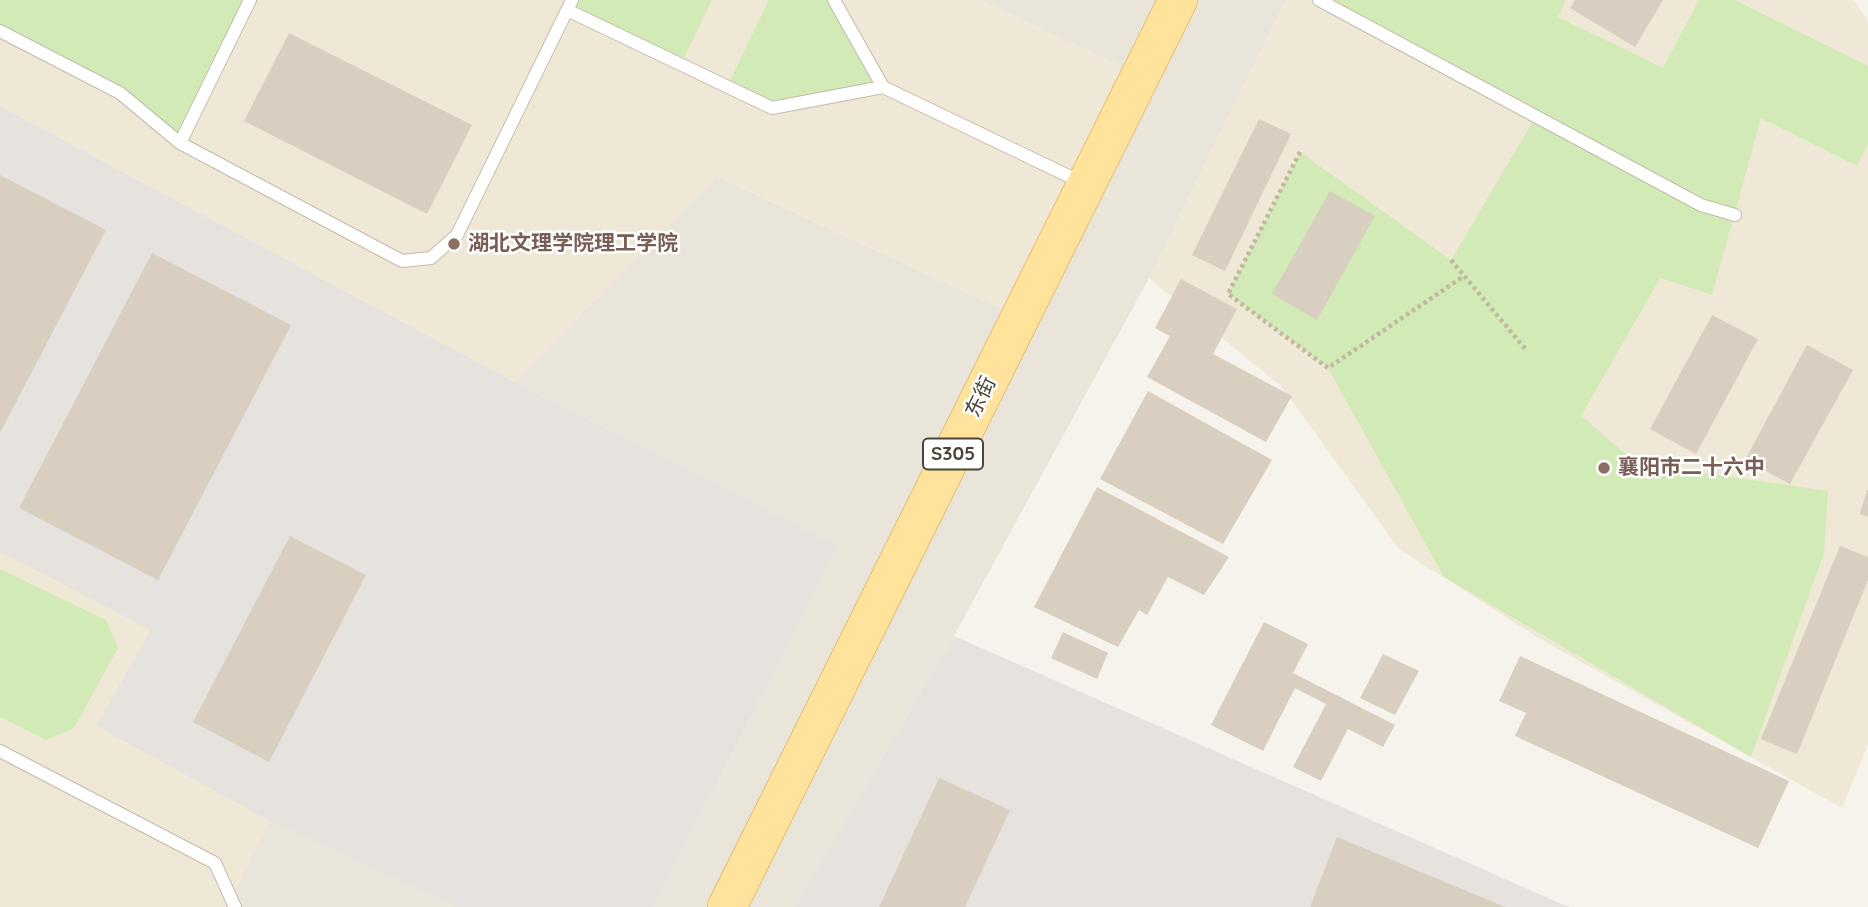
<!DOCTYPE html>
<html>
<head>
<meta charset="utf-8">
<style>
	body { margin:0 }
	canvas { display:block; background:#f6f3ec }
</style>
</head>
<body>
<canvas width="1868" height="907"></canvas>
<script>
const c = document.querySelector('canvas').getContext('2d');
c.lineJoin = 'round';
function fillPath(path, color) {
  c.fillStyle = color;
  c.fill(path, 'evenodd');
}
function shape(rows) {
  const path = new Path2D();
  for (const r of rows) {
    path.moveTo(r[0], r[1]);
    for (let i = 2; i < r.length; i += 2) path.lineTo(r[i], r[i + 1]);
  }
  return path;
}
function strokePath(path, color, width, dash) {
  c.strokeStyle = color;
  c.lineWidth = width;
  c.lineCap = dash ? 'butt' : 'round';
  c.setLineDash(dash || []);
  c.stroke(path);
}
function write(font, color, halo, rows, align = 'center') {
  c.font = font + ' Quicksand,"Noto Sans SC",sans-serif';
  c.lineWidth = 5;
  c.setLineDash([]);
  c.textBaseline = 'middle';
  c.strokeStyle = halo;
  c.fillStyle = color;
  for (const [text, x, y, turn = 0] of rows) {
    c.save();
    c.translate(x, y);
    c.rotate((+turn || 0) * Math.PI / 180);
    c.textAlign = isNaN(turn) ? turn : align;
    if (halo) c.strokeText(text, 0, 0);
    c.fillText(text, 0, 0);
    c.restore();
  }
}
const residential = shape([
	[979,0,1286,0,1149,278,954,636,794,907,653,907,839,546,515,382,716,176,1009,312,1129,70],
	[269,821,456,907,227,907]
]);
const industrial = shape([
	[0,106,515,382,839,546,653,907,456,907,269,821,96,726,150,630,0,552],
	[954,636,1564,905,1570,907,794,907]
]);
const education = shape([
	[0,0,979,0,1129,70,1009,312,717,176,515,382,0,106],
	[1286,0,1854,0,1868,21,1868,744,1842,808,1542,640,1399,549,1281,386,1149,278],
	[0,552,150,630,96,726,269,821,227,907,0,907]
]);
const green = shape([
	[0,0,250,0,180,143,120,93,0,31],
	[572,0,712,0,681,64,567,10],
	[769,0,834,0,883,87,772,108,727,87],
	[1323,0,1566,0,1558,17,1663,68,1699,0,1735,0,1868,66,1868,144,1857,166,1761,118,1712,295,1660,278,1581,416,1636,463,1828,491,1824,553,1751,757,1444,577,1328,368,1228,294,1300,152,1451,260,1536,116],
	[0,569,106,620,118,648,74,728,46,740,0,717]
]);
const building = shape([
	[1575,0,1663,0,1635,47,1570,8],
	[289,33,472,125,427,214,244,121],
	[1259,119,1291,134,1225,271,1192,255],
	[0,175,106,230,0,433],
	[1330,191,1375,216,1317,320,1272,294],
	[152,253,291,325,158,580,19,508],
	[1181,279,1237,309,1213,354,1292,396,1266,442,1147,377,1170,336,1155,328],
	[1712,315,1758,339,1696,454,1650,429],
	[1807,345,1853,370,1790,484,1745,460],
	[1148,391,1272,460,1223,544,1100,479],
	[1097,487,1229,557,1204,595,1168,577,1147,615,1139,610,1118,647,1034,607],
	[1867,490,1868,490,1868,517,1860,514],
	[290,536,366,575,269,762,193,722],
	[1840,546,1868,557,1868,580,1797,754,1761,739],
	[1264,622,1308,644,1293,673,1395,725,1383,747,1348,729,1321,781,1293,767,1326,704,1295,688,1263,751,1211,725],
	[1063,632,1108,653,1097,679,1051,658],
	[1383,654,1419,671,1395,715,1360,698],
	[1520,656,1789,781,1758,848,1515,736,1526,713,1499,701],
	[939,778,1010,810,965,907,879,907],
	[1337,837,1505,907,1310,907]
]);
const path = shape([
	[1300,152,1228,294,1328,368,1464,276],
	[1451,260,1527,351]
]);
const service = shape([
	[1319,0,1701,205,1735,215],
	[567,10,772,108,883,87,834,0],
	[0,31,120,93,180,143,402,261,431,258,457,235,572,0],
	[883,87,1081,182],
	[180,143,250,0],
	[0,751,215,863,235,907]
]);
const primary = shape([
	[727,907,1178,0]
]);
const markers = [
	[454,244,7,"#8d6e63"],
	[1604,468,7,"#8d6e63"]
];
const shields = [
	[953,454,60]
];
const shieldNames = [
	["S305",953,454]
];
const educationNames = [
	["湖北文理学院理工学院",468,244],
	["襄阳市二十六中",1618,468]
];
const streetNames = [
	["东街",981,397,-64]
];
fillPath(residential, '#eae5da');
fillPath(industrial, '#e6e2dd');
fillPath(education, '#efe8d6');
fillPath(green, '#d2eab5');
fillPath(building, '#d8cfc1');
strokePath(service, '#c2bbae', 14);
strokePath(primary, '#e6c16a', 40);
strokePath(path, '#c4b79f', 4.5, [3.5, 3.5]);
strokePath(service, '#fff', 12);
strokePath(primary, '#ffe39c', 38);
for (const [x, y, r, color] of markers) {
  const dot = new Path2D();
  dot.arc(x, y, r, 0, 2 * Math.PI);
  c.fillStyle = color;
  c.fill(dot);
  strokePath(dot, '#fff', 2.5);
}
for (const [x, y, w] of shields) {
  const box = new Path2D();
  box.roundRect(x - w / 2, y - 15.5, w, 31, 5);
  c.fillStyle = '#fff';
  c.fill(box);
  strokePath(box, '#4b4439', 2);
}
write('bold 19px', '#4b4439', null, shieldNames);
write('bold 21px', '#785e54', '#fff', educationNames, 'left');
write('21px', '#4b4439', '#fff', streetNames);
</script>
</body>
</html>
